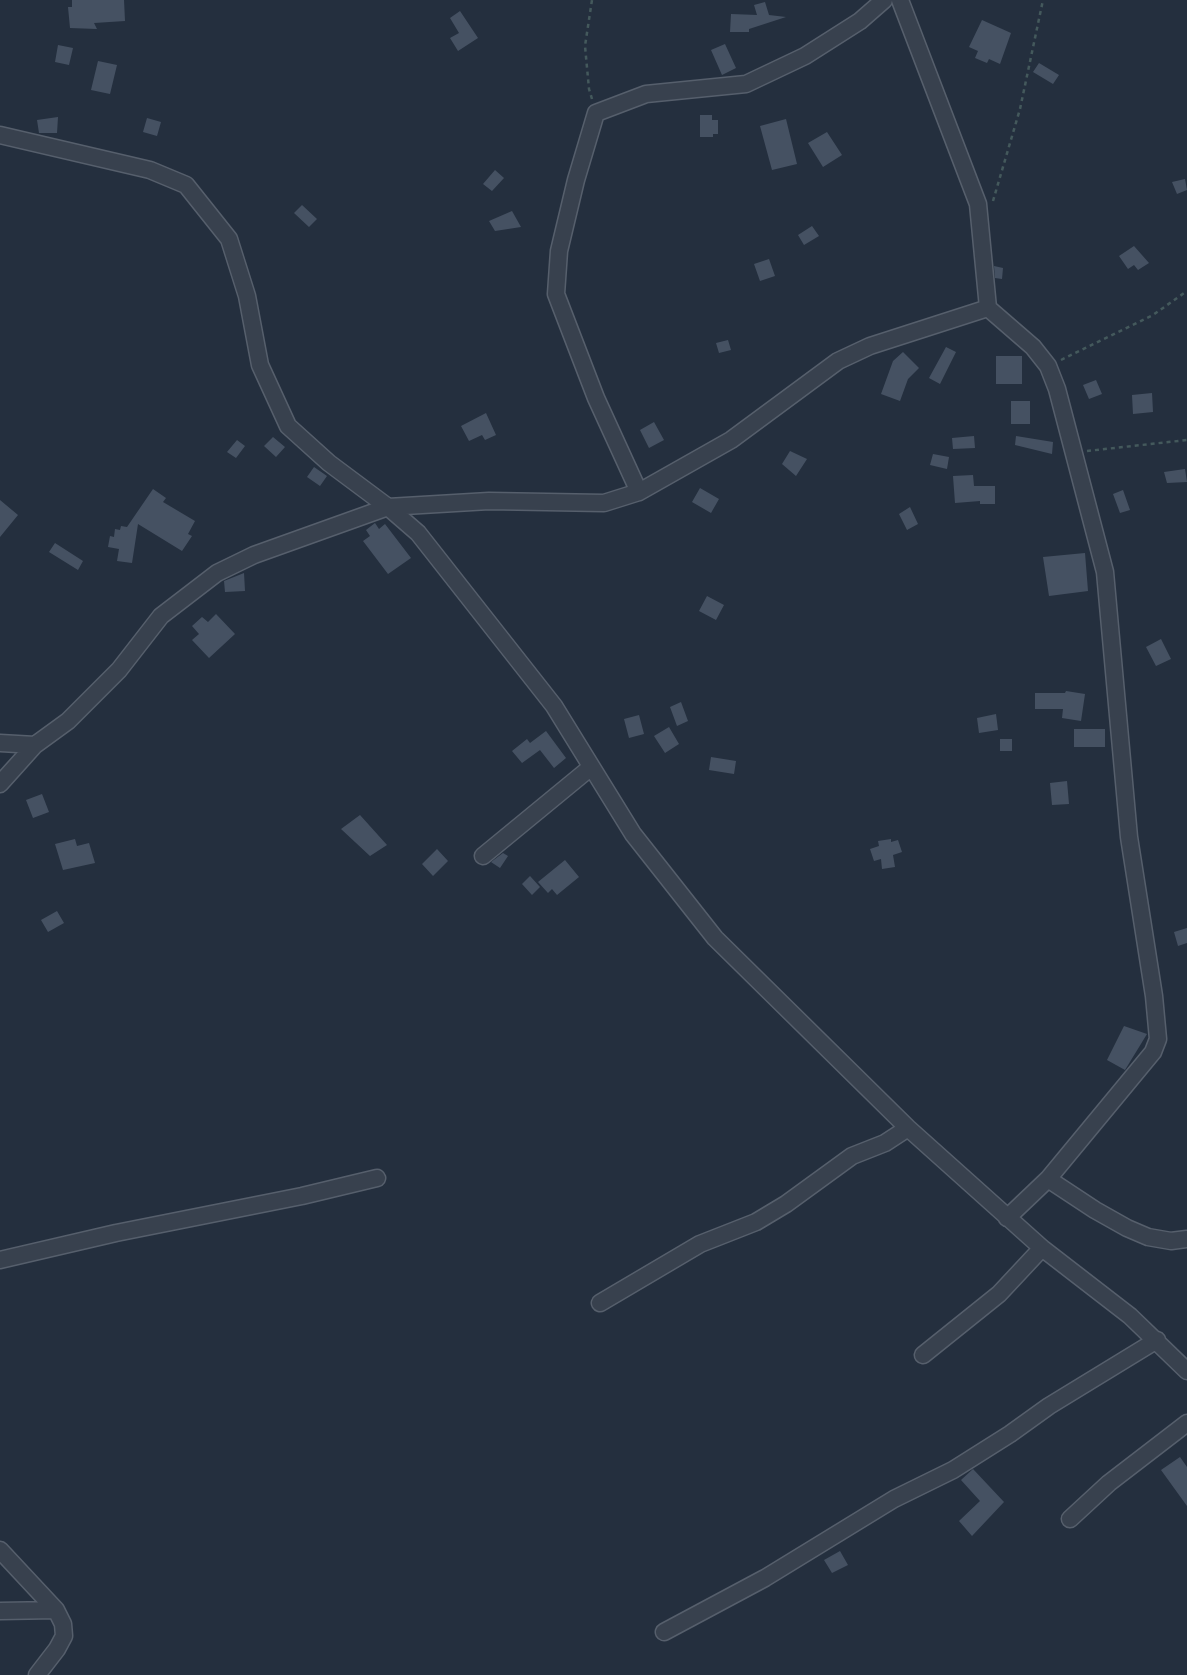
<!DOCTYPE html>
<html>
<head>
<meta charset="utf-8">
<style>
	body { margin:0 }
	canvas { display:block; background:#242f3e }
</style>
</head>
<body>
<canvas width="1187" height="1675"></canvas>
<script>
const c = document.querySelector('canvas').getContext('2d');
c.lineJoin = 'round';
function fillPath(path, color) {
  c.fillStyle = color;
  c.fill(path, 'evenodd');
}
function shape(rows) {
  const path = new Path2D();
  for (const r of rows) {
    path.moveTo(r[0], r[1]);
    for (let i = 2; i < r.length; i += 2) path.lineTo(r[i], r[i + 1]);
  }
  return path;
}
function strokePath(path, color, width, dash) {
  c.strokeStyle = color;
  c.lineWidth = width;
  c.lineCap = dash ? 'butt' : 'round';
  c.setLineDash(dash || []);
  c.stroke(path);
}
const building = shape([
	[72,0,124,0,125,21,94,23,97,29,70,28,68,7,72,7],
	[765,2,769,15,786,17,749,29,749,32,730,32,731,14,757,15,754,5],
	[460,11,478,38,458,51,450,38,459,33,450,18],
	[982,20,1011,33,1000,64,989,59,987,63,975,58,978,51,969,47],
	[725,44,736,68,722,75,711,50],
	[58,45,73,48,69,65,55,62],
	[98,61,117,65,110,94,91,90],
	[1039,63,1059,75,1053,84,1033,72],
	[700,115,712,115,712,120,718,120,718,134,713,134,713,137,700,137],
	[58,117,57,133,39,133,37,120],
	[147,118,161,122,157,136,143,132],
	[786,119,797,164,772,170,760,126],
	[827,132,842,155,823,167,808,143],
	[495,170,504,178,492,191,483,184],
	[1185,179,1187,190,1177,194,1172,182],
	[302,205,317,219,309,227,294,213],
	[512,211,521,227,495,231,489,221],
	[812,226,819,236,804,245,798,235],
	[1134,246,1149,263,1138,270,1134,265,1128,269,1119,256],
	[769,259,775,276,760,281,754,264],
	[994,266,1003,268,1002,279,995,278],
	[728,340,731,350,719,353,716,343],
	[946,347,956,352,940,384,929,378],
	[903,352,919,368,908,379,900,401,881,394,893,361],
	[996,356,1022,356,1022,384,996,384],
	[1096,380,1102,394,1089,399,1083,385],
	[1152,393,1153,412,1133,414,1132,395],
	[1011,401,1030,401,1030,424,1011,424],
	[486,413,496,435,485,440,482,435,469,441,461,426],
	[654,422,664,440,649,448,640,430],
	[974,436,975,448,953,449,952,438],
	[1016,436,1053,442,1052,454,1015,445],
	[273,437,285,447,276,457,264,446],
	[237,440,245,446,236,458,227,452],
	[790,451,807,459,796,476,782,464],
	[933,454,949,457,947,469,930,465],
	[314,467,327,476,320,486,307,477],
	[1185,469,1187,482,1167,483,1164,472],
	[973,475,974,486,995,486,995,504,980,504,980,501,955,503,953,476],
	[700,488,719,499,711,513,692,502],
	[153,489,166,498,163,502,195,521,188,534,192,536,182,551,138,524,132,563,117,561,119,549,108,547,110,536,114,537,115,529,120,530,121,526,127,527],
	[1123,490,1130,510,1120,513,1113,494],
	[0,500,18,515,0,537],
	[910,507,918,524,907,530,899,514],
	[375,523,379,529,385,524,411,558,388,574,363,541,370,536,366,530],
	[55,543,83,561,78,570,49,552],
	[1085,553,1088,591,1049,596,1043,557],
	[244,573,245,591,225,592,224,581],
	[707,596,724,605,716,620,699,611],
	[216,614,235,634,209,658,192,640,199,634,192,626,202,617,208,622],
	[1161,639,1171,659,1156,666,1146,647],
	[1066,691,1085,694,1081,721,1062,718,1063,709,1035,709,1035,693,1065,693],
	[681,702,688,721,677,726,670,707],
	[996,714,998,730,979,733,977,718],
	[639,715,644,734,629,738,624,719],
	[669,727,679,744,665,753,654,736],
	[1074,729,1105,729,1105,747,1074,747],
	[546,731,566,758,554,768,540,750,522,763,512,751,527,739,530,743],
	[1000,739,1012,739,1012,751,1000,751],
	[711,757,736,761,734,774,709,770],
	[1067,781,1069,804,1052,805,1050,783],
	[42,794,49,812,33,818,26,800],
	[360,815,387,845,370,856,341,829],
	[75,839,77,846,89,843,95,863,63,870,55,844],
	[891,839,891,842,898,840,902,852,893,855,895,867,882,869,881,859,874,861,870,849,879,846,878,841],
	[437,849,448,861,433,876,422,864],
	[503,853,508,856,500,868,491,862],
	[565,860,579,877,557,895,552,889,548,893,538,882],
	[530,876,540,887,532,895,522,884],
	[57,911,64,923,48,932,41,920],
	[1187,928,1187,943,1178,946,1174,932],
	[1124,1026,1147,1034,1125,1070,1107,1060],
	[1180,1457,1187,1467,1187,1506,1161,1470],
	[973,1469,1004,1502,972,1536,959,1521,980,1501,961,1480],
	[840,1551,848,1565,832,1573,824,1560]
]);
const path = shape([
	[592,99,589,89,585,46,592,0],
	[993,201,1020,109,1043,0],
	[1061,360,1153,315,1187,291],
	[1087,451,1187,440]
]);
const street = shape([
	[0,135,150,170,186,185,229,239,247,296,260,365,288,426,329,463,388,507,418,533,554,706,633,834,715,938,908,1128,1042,1248,1130,1316,1187,1371],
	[988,308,1033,347,1048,366,1057,389,1105,572,1129,837,1154,996,1158,1039,1153,1052,1048,1179,1007,1218],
	[639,492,596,398,556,294,559,251,576,180,596,113,646,94,746,84,805,56,860,21,884,0],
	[0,743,35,745],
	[0,784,35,745,68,721,119,670,161,616,217,573,254,555,388,507,489,501,604,503,639,492,731,440,838,361,870,346,988,308,978,204,900,0],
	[483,856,590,768],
	[1048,1179,1095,1210,1127,1228,1148,1237,1171,1241,1187,1239],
	[0,1260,116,1233,302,1196,377,1178],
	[600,1303,700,1244,756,1222,786,1204,852,1156,885,1143,908,1128],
	[923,1355,999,1294,1042,1248],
	[1070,1519,1109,1483,1187,1423],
	[0,1550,56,1610,63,1624,64,1636,57,1649,37,1675],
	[0,1611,56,1610],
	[664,1632,765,1578,894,1499,953,1470,1010,1434,1049,1406,1157,1340]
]);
fillPath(building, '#455162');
strokePath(street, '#565f6c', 19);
strokePath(path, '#44595c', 2.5, [4, 4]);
strokePath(street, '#38414e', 16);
</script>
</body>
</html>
